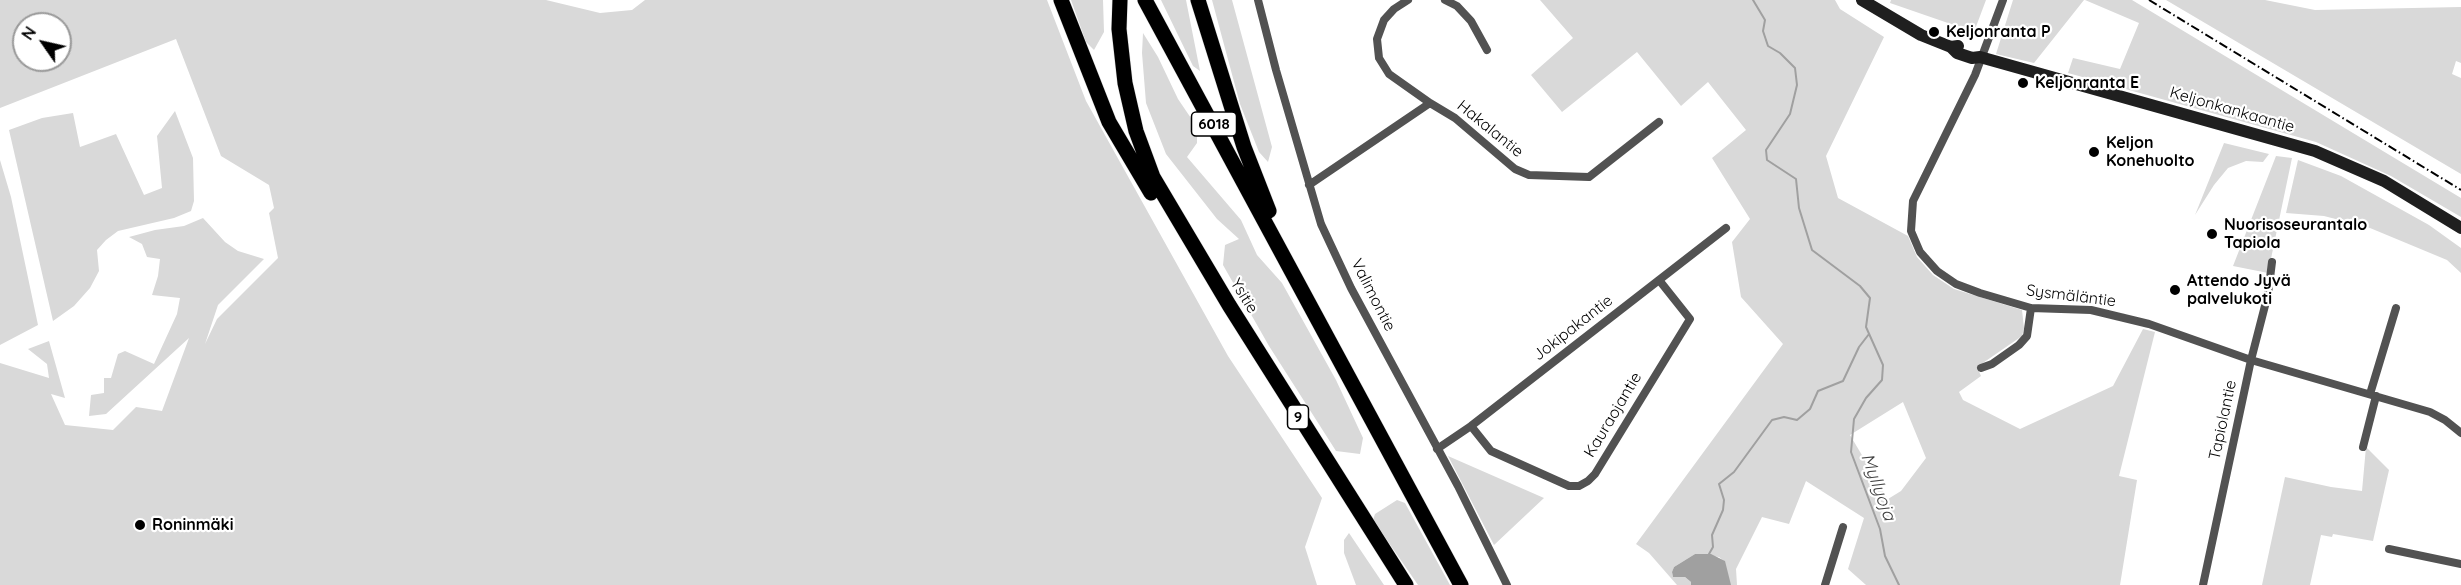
<!DOCTYPE html>
<html>
<head>
<meta charset="utf-8">
<style>
	body { margin:0 }
	#map { position:relative; width:2461px; height:585px; overflow:hidden; background:#fff; font-family:Quicksand,sans-serif }
	canvas { display:block }
	.north { position:absolute; left:12px; top:12px; width:60px; height:60px; box-sizing:border-box; background:#fff; border:2px solid #999; border-radius:50%; rotate:304deg; font-size:16px; font-weight:700; line-height:24px; text-align:center; color:#000 }
	.north::after { content:''; display:block; margin:auto; width:21px; height:27px; background:#000; clip-path:polygon(50% 0,100% 100%,50% 72%,0 100%) }
</style>
</head>
<body>
<div id="map">
<canvas width="2461" height="585"></canvas>
<div class="north">N</div>
</div>
<script>
const c = document.querySelector('canvas').getContext('2d');
c.lineJoin = 'round';
function fillPath(path, color) {
  c.fillStyle = color;
  c.fill(path, 'evenodd');
}
function shape(rows) {
  const path = new Path2D();
  for (const r of rows) {
    path.moveTo(r[0], r[1]);
    for (let i = 2; i < r.length; i += 2) path.lineTo(r[i], r[i + 1]);
  }
  return path;
}
function strokePath(path, color, width, dash) {
  c.strokeStyle = color;
  c.lineWidth = width;
  c.lineCap = dash ? 'butt' : 'round';
  c.setLineDash(dash || []);
  c.stroke(path);
}
function write(font, color, halo, rows, align = 'center') {
  c.font = font + ' Quicksand,sans-serif';
  c.lineWidth = 4.5;
  c.setLineDash([]);
  c.textBaseline = 'middle';
  c.strokeStyle = halo;
  c.fillStyle = color;
  for (const [text, x, y, turn = 0] of rows) {
    c.save();
    c.translate(x, y);
    c.rotate((+turn || 0) * Math.PI / 180);
    c.textAlign = isNaN(turn) ? turn : align;
    if (halo) c.strokeText(text, 0, 0);
    c.fillText(text, 0, 0);
    c.restore();
  }
}
const green = shape([
	[0,0,546,0,600,13,632,10,645,0,1047,0,1086,101,1228,356,1322,498,1305,547,1317,585,0,585,0,363,49,378,47,364,28,349,49,341,65,398,51,394,65,425,113,430,136,407,162,411,189,338,106,414,89,416,91,395,104,393,104,378,111,378,118,354,125,351,154,364,177,314,180,298,152,295,158,276,160,259,147,257,142,244,129,237,155,230,184,226,203,218,225,242,238,251,264,259,218,305,205,344,217,319,278,258,269,213,274,208,269,185,221,156,176,39,0,108],
	[24,24,60,24,60,60,24,60],
	[1071,0,1103,0,1104,32,1094,50,1086,42],
	[1161,0,1186,0,1200,71,1193,66],
	[1212,0,1232,0,1272,147,1268,162,1259,152,1240,104],
	[1540,0,1835,0,1840,9,1884,37,1826,156,1838,198,1908,236,1917,257,1933,275,1954,289,2022,310,2024,328,2022,336,1977,367,1981,376,1959,392,1963,400,2020,429,2113,386,2143,329,2155,332,2119,476,2137,480,2120,585,1866,585,1848,569,1864,518,1806,481,1789,524,1762,517,1736,569,1737,585,1730,585,1724,561,1719,557,1695,554,1674,567,1672,572,1673,577,1685,577,1691,582,1691,585,1677,585,1649,553,1636,544,1783,344,1741,297,1732,242,1750,219,1712,158,1746,130,1708,82,1681,106,1637,52,1562,112,1531,75,1573,38],
	[1903,402,1926,458,1901,491,1888,499,1850,435],
	[1891,0,1986,0,1974,32,1890,3],
	[2013,0,2084,0,2034,63,1996,54],
	[2085,0,2132,0,2461,198,2461,217,2391,176,2316,142,2068,73,2073,58,2120,69,2139,23],
	[2166,0,2265,0,2315,10,2461,7,2461,63,2456,61,2452,74,2461,78,2461,174],
	[1143,33,1158,57,1178,99,1197,127,1197,143,1187,157,1241,220,1257,255,1282,283,1336,380,1363,438,1360,454,1336,451,1269,346,1223,265,1225,245,1239,239,1217,219,1166,154,1146,103,1142,53],
	[175,111,193,158,194,201,191,211,174,218,118,231,106,240,97,250,99,271,90,288,74,306,53,321,9,130,42,118,73,113,80,147,116,134,144,195,162,188,157,136],
	[2224,143,2269,154,2263,162,2246,161,2228,168,2214,185,2195,215],
	[2276,156,2292,158,2268,273,2233,266],
	[0,160,11,197,38,325,0,345],
	[2298,160,2341,176,2429,225,2461,248,2461,273,2447,260,2370,228,2324,216,2286,213],
	[2366,447,2389,470,2373,541,2333,534,2332,537,2321,535,2310,585,2262,585,2285,477,2331,487,2362,491],
	[1448,456,1544,498,1494,545],
	[1397,500,1405,503,1450,585,1418,585,1373,520,1375,514],
	[1349,533,1384,585,1356,585,1344,553,1344,540]
]);
const water = shape([
	[1695,554,1711,554,1725,561,1731,585,1691,585,1691,582,1685,577,1673,577,1672,572,1674,567]
]);
const stream = shape([
	[1753,0,1765,20,1763,31,1768,46,1780,53,1795,68,1797,85,1790,114,1766,150,1767,160,1796,179,1799,208,1812,250,1860,286,1870,298,1866,327,1883,365,1882,380,1866,398,1854,419,1851,452,1880,529,1885,556,1899,585],
	[1709,554,1713,547,1712,535,1723,510,1724,500,1719,484,1734,472,1772,420,1784,417,1797,420,1810,409,1818,391,1843,381,1859,347,1869,334]
]);
const street = shape([
	[1258,0,1276,70,1321,224,1351,288,1458,486,1507,585],
	[1408,0,1394,9,1384,20,1377,39,1379,58,1389,74,1430,103],
	[1445,0,1457,6,1471,21,1487,50],
	[2003,0,1975,75,1913,201,1911,231,1920,252,1937,271,1956,284,1980,293,2031,308,2091,310,2149,324,2251,360,2430,412,2445,420,2461,433],
	[1309,185,1430,103,1455,118,1515,169,1529,175,1589,177,1659,122],
	[1981,368,1992,364,2019,345,2027,336,2031,308],
	[2370,394,2396,308],
	[1471,426,1491,451,1569,486,1579,486,1588,481,1595,474,1690,319,1659,280],
	[2363,447,2376,396],
	[1437,449,1471,426,1726,228],
	[2389,549,2461,564],
	[1825,585,1843,527],
	[2203,585,2251,360,2268,294,2272,262]
]);
const secondary = shape([
	[1862,0,1921,35,1951,47,1958,46],
	[1951,47,1957,53,1972,58,1980,57,2315,151,2384,181,2461,228]
]);
const highway = shape([
	[1061,0,1109,122,1151,193],
	[1120,0,1119,29,1125,83,1136,131,1153,177,1229,305,1406,585],
	[1145,0,1461,585],
	[1198,0,1244,147,1269,211]
]);
const rail = shape([
	[2149,0,2461,190]
]);
const markers = [
	[1934,32,6,"#000"],
	[2023,83,6,"#000"],
	[2094,152,6,"#000"],
	[2212,234,6,"#000"],
	[2175,290,6,"#000"],
	[140,525,6,"#000"]
];
const shields = [
	[1214,124,45],
	[1298,417,21]
];
const shieldNames = [
	["6018",1214,124],
	["9",1298,417]
];
const poiNames = [
	["Keljonranta P",1946,32],
	["Keljonranta E",2035,83],
	["Keljon",2106,143],
	["Konehuolto",2106,161],
	["Nuorisoseurantalo",2224,225],
	["Tapiola",2224,243],
	["Attendo Jyvä",2187,281],
	["palvelukoti",2187,299],
	["Roninmäki",152,525]
];
const streetNames = [
	["Keljonkankaantie",2232,110,16],
	["Hakalantie",1490,129,39],
	["Valimontie",1373,295,63],
	["Ysitie",1244,296,58],
	["Sysmäläntie",2071,296,7],
	["Jokipakantie",1573,328,-38],
	["Kauraojantie",1613,415,-59],
	["Tapiolantie",2223,420,-78]
];
const waterNames = [
	["Myllyoja",1878,487,70]
];
fillPath(green, '#d9d9d9');
fillPath(water, '#a0a0a0');
strokePath(stream, '#a0a0a0', 2);
strokePath(highway, '#dbdbdb', 16);
strokePath(street, '#525252', 8);
strokePath(secondary, '#1f1f1f', 12);
strokePath(highway, '#000', 15);
strokePath(rail, '#000', 2, [9, 3, 1.5, 3]);
for (const [x, y, r, color] of markers) {
  const dot = new Path2D();
  dot.arc(x, y, r, 0, 2 * Math.PI);
  c.fillStyle = color;
  c.fill(dot);
  strokePath(dot, '#fff', 2);
}
for (const [x, y, w] of shields) {
  const box = new Path2D();
  box.roundRect(x - w / 2, y - 12, w, 24, 4.5);
  c.fillStyle = '#fff';
  c.fill(box);
  strokePath(box, '#000', 1.5);
}
write('bold 15px', '#000', null, shieldNames);
write('bold 16px', '#000', '#fff', poiNames, 'left');
write('16px', '#000', '#fff', streetNames);
write('italic 18px', '#414141', '#fff', waterNames);
</script>
</body>
</html>
